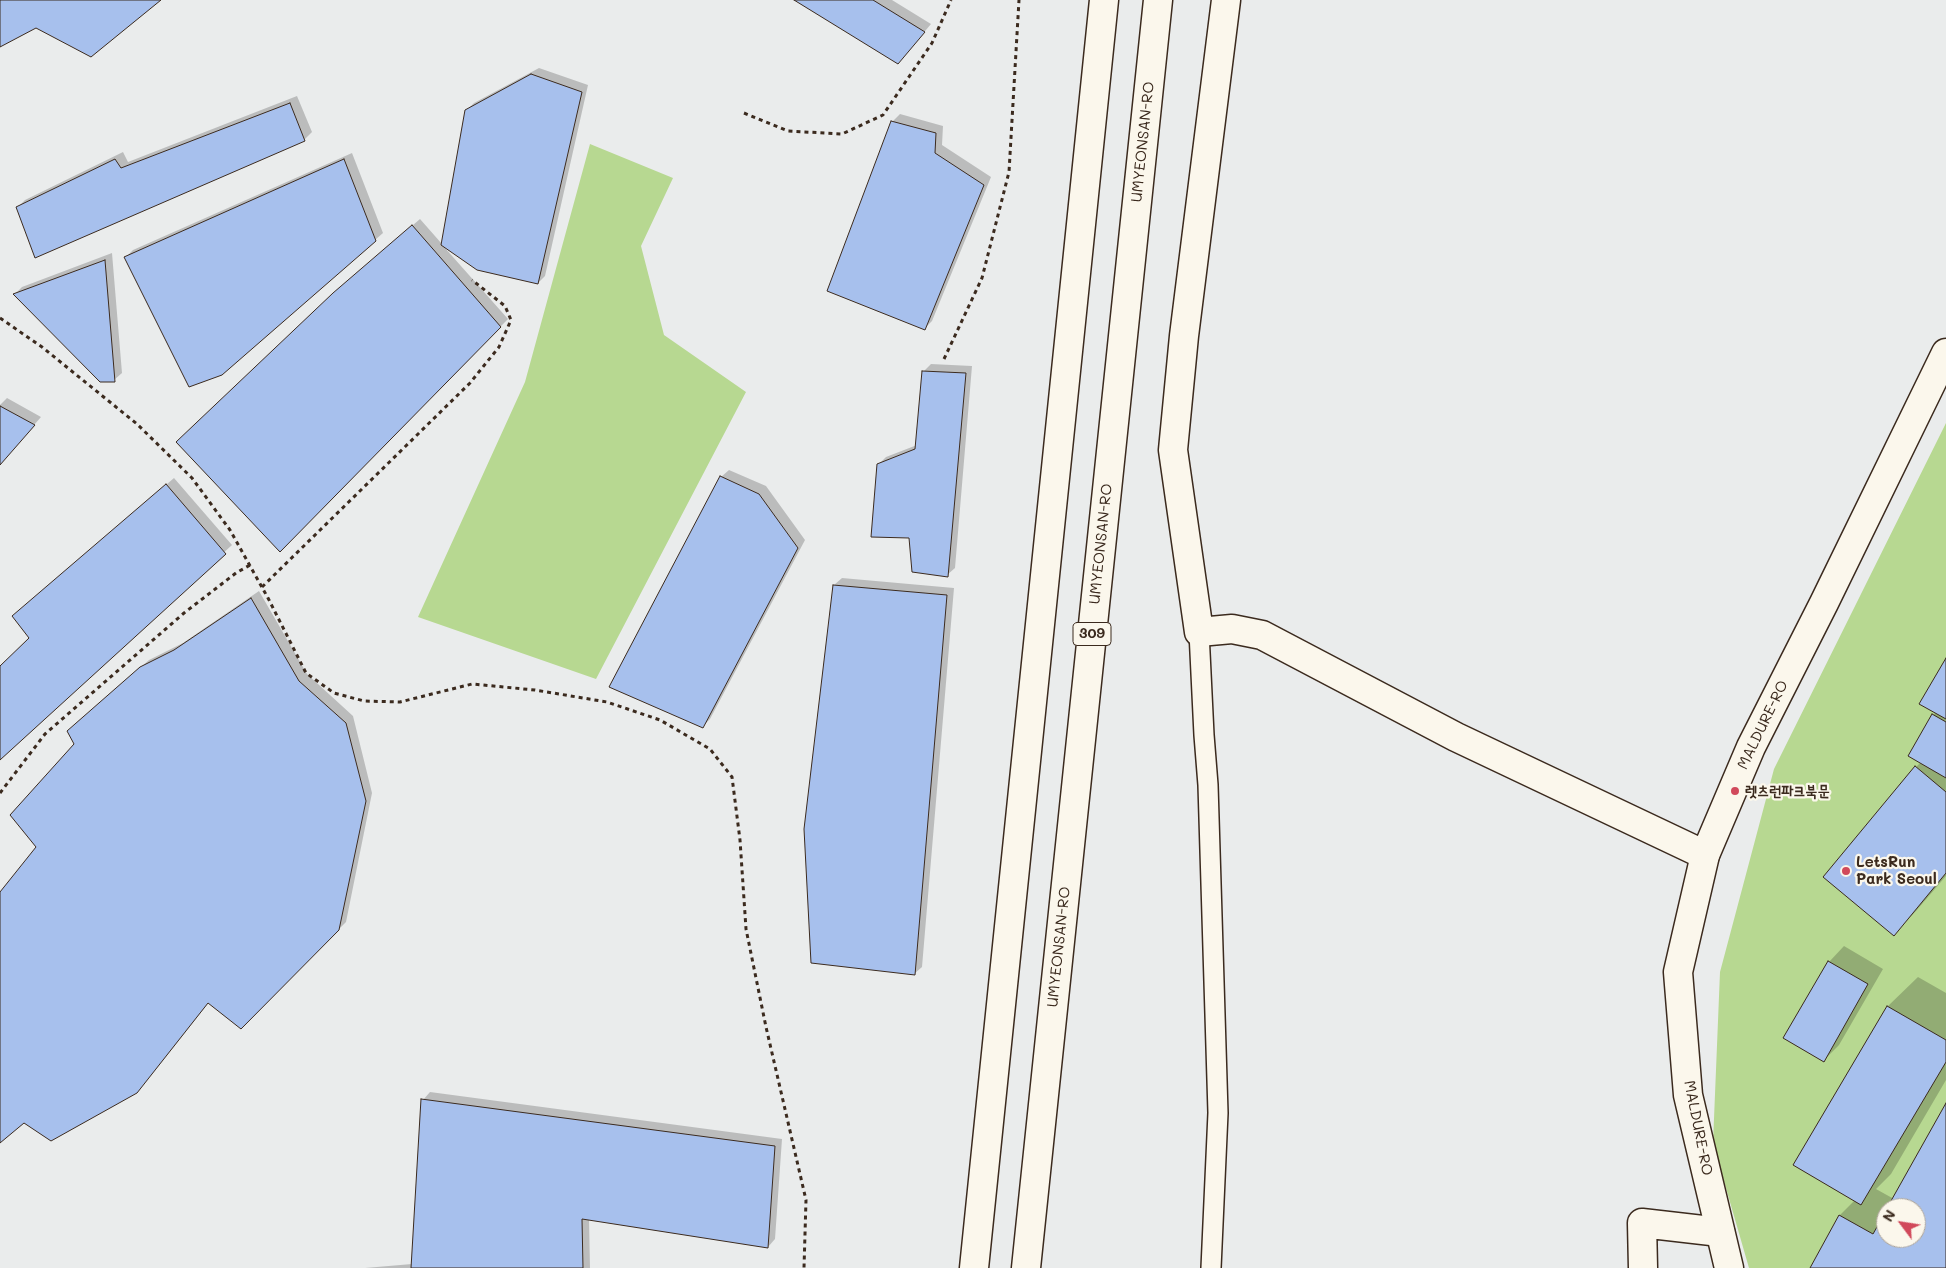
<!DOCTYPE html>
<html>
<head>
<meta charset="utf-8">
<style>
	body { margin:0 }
	#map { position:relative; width:1946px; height:1268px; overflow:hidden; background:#eaecec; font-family:Mali,sans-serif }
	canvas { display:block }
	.north { position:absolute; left:1876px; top:1198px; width:50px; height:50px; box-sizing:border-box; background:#fbf7ec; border:1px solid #aea59a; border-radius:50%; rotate:301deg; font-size:14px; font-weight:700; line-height:20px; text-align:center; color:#3b2a1e }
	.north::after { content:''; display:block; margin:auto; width:18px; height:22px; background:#d1495b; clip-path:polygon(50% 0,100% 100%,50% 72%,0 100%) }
</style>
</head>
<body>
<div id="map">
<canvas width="1946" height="1268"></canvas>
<div class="north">N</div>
</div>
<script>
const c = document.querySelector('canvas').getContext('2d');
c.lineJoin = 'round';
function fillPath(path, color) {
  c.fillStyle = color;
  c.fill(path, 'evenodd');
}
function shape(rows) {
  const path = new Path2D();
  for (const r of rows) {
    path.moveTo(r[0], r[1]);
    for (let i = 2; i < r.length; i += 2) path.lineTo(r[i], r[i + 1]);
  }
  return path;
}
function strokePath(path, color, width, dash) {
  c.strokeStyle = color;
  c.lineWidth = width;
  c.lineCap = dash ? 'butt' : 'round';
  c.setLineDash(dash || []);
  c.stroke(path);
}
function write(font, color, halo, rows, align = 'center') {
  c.font = font + ' Mali,"Poor Story",sans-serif';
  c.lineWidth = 4.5;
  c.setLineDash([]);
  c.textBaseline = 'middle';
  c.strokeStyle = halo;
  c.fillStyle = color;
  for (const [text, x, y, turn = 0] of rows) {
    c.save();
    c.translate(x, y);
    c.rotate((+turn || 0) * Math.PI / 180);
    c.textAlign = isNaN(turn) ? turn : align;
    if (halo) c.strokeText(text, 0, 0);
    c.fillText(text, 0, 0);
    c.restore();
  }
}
const green = shape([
	[590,144,673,178,641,246,664,335,746,392,596,679,418,617,525,382],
	[1946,423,1946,1268,1749,1268,1713,1143,1720,972,1774,769],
	[1886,1208,1916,1208,1916,1238,1886,1238]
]);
const shadow = shape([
	[796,0,892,0,931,24,905,55],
	[539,68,588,85,545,276,538,283,445,248,508,319,280,550,342,286,420,219,442,244,466,111,474,103],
	[297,96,312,132,304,140,18,207,25,200,123,152,128,162],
	[900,114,943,126,942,145,991,177,932,321,924,329,893,121],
	[352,153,383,233,375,240,126,257,133,250],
	[112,253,122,373,114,380,15,294,22,287],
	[931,364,972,366,955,568,947,575,910,536,878,465,886,457,917,445,924,371],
	[7,398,41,417,0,464,0,405],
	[729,470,766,486,805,540,710,719,703,726,721,477],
	[174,478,232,545,0,758,0,667,31,638,13,616],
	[842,578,954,588,922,967,914,974,834,585],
	[259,591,307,674,353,716,372,793,346,922,241,1028,209,1002,144,1084,24,1122,0,1141,0,894,37,847,75,745,76,724,149,660,183,643],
	[1946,660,1946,876,1916,911,1894,934,1916,767,1921,762,1933,715,1936,712],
	[1844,946,1883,969,1839,1045,1824,1060,1829,962],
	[1918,977,1946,993,1946,1080,1891,1174,1876,1189,1894,1199,1946,1105,1946,1268,1811,1268,1840,1215,1855,1200,1794,1165,1888,1006],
	[1886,1208,1916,1208,1916,1238,1886,1238],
	[430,1092,782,1139,775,1239,768,1247,589,1219,590,1268,365,1268,412,1264,423,1100]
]);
const building = shape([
	[0,0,161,0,91,57,36,28,0,47,0,0],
	[794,0,873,0,925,32,898,64,794,0],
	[531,74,582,92,538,284,477,270,441,245,465,110,531,74],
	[290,103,305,141,35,258,16,207,115,159,121,168,290,103],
	[891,121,936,133,935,153,984,185,925,330,827,291,891,121],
	[344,159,376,241,222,375,189,387,124,257,344,159],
	[412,225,501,327,280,552,176,442,333,293,412,225],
	[105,260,115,382,100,382,13,294,105,260],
	[922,371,966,373,948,577,912,572,909,538,871,537,877,464,915,449,922,371],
	[0,406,35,425,0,465,0,406],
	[720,476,759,494,798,548,703,728,609,687,720,476],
	[166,484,226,554,0,760,0,666,29,638,12,616,166,484],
	[833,585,947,595,915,975,811,963,804,829,833,585],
	[251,598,299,681,346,723,366,801,339,930,241,1029,208,1003,137,1093,51,1141,24,1123,0,1143,0,892,36,847,10,815,74,744,67,731,140,667,174,650,251,598],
	[1946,658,1946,719,1919,704,1946,658],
	[1932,714,1946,722,1946,778,1908,756,1932,714],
	[1915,766,1946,792,1946,873,1894,936,1823,877,1915,766],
	[1828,961,1868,984,1824,1062,1783,1038,1828,961],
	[1887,1006,1946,1040,1946,1062,1861,1205,1793,1165,1887,1006],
	[421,1099,775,1146,768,1248,582,1219,583,1268,411,1268,421,1099],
	[1946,1103,1946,1268,1810,1268,1839,1215,1873,1234,1886,1211,1886,1238,1916,1238,1916,1208,1887,1208,1946,1103]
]);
const path = shape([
	[744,113,788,131,842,134,883,115,932,43,951,0],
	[0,318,42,347,137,424,192,478,230,530,268,598,306,673,334,693,364,701,400,702,472,684,535,690,607,702,660,720,710,749,732,777,740,840,746,929,766,1027,806,1200,804,1268],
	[944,359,982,278,1009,172,1019,0],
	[262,587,470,383,499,347,511,320,505,306,472,280],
	[0,793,45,734,184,613,236,573,250,565]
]);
const service = shape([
	[1199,632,1204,735,1208,785,1218,1113,1211,1268]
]);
const minor = shape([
	[1226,0,1184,336,1173,450,1199,632,1232,629,1262,635,1456,737,1705,855],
	[1643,1268,1642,1223,1720,1232]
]);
const tertiary = shape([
	[1729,1268,1688,1095,1678,972,1705,855,1751,747,1824,603,1946,353]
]);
const trunk = shape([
	[974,1268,1104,0],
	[1026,1268,1158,0]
]);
const markers = [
	[1735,791,5,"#d1495b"],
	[1846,871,5,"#d1495b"]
];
const shields = [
	[1092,634,38]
];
const shieldNames = [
	["309",1092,634]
];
const streetNames = [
	["UMYEONSAN-RO",1143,142,-84],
	["UMYEONSAN-RO",1101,544,-84],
	["MALDURE-RO",1763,725,-64],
	["UMYEONSAN-RO",1059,947,-84],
	["MALDURE-RO",1698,1128,79]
];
const poiNames = [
	["렛츠런파크북문",1745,791],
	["LetsRun",1856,862],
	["Park Seoul",1856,879]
];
fillPath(green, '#b7d891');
fillPath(shadow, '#0003');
fillPath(building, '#a7c0ed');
strokePath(building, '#3b2a1e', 1);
strokePath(service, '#3b2a1e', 22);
strokePath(minor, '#3b2a1e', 31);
strokePath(tertiary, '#3b2a1e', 31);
strokePath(trunk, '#3b2a1e', 31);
strokePath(path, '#3b2a1e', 3, [4, 4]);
strokePath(service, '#fbf7ec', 19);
strokePath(minor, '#fbf7ec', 28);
strokePath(tertiary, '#fbf7ec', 28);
strokePath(trunk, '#fbf7ec', 28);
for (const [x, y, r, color] of markers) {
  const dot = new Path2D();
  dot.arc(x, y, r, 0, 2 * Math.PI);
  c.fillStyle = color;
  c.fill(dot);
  strokePath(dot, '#fbf7ec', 2);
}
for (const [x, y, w] of shields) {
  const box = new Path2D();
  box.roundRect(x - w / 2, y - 11.5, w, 23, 4);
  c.fillStyle = '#fbf7ec';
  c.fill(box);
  strokePath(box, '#3b2a1e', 1);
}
write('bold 14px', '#3b2a1e', null, shieldNames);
write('15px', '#3b2a1e', '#fbf7ec', streetNames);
write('bold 15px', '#3b2a1e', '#fbf7ec', poiNames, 'left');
</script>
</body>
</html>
